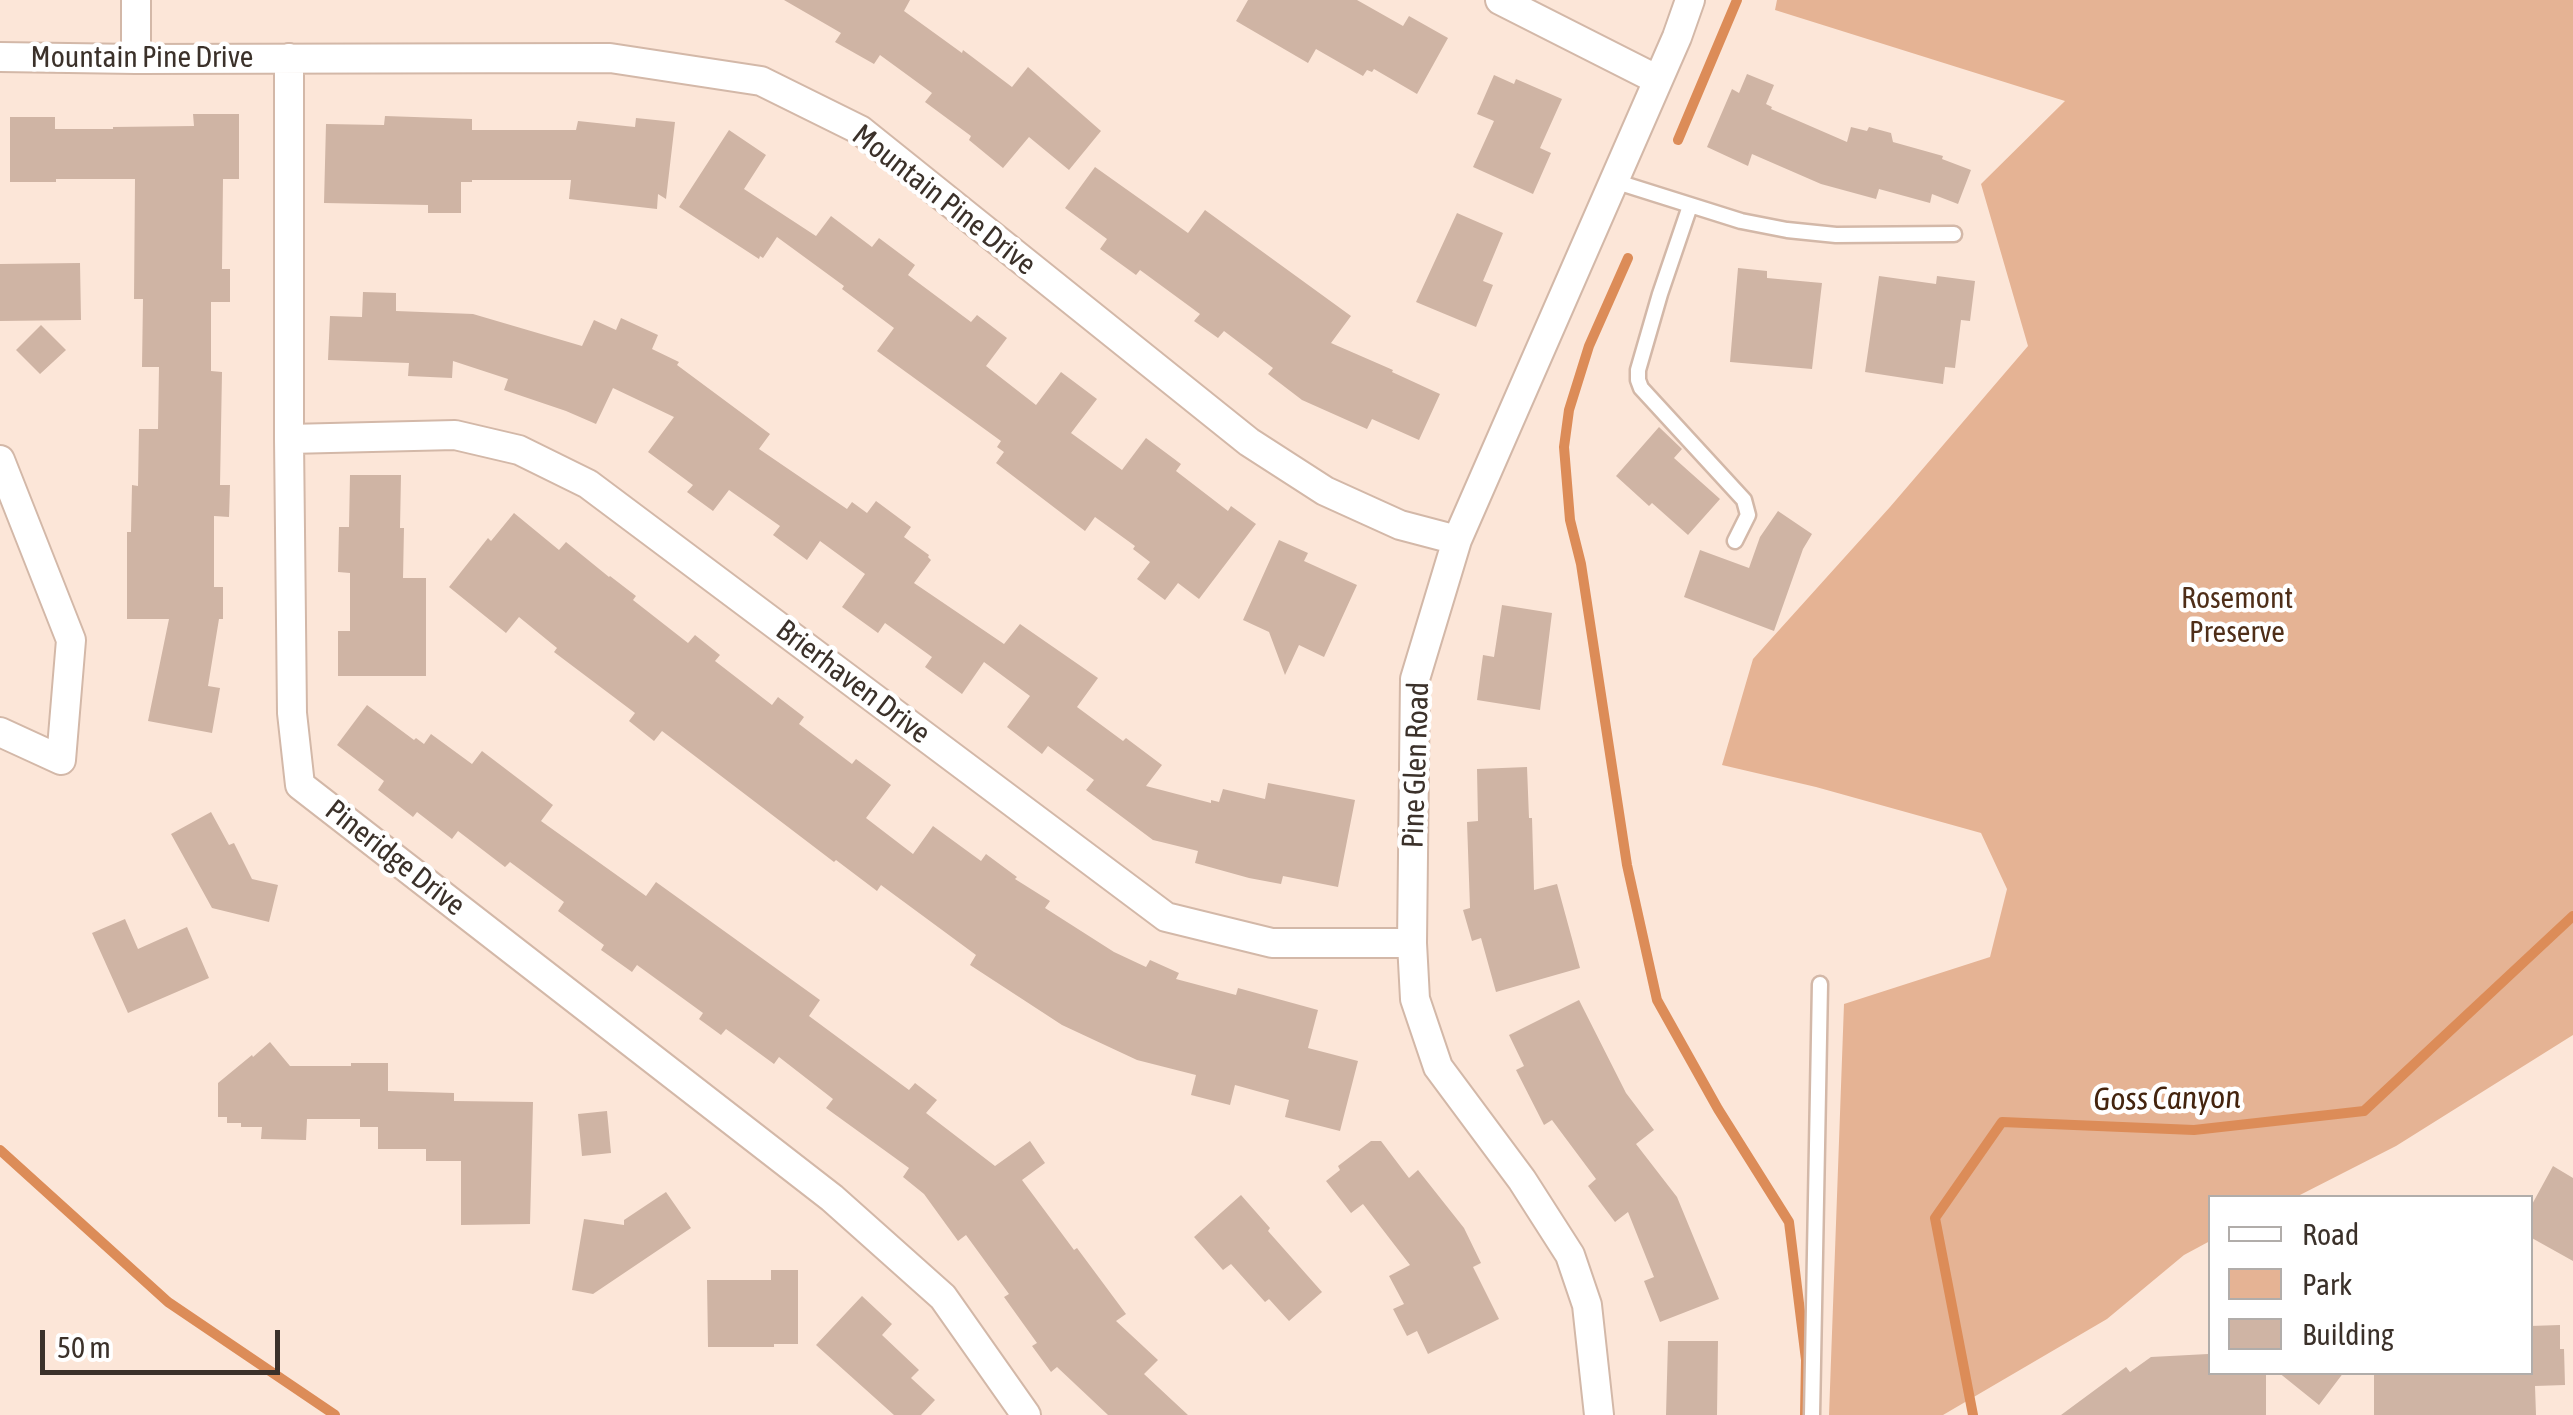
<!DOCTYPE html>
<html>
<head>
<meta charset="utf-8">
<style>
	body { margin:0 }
	#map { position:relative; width:2573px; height:1415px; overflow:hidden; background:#fce6d8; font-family:"Asap Condensed",sans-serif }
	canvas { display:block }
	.legend { position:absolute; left:2208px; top:1195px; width:325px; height:180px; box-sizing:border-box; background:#fff; border:2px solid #b1adaa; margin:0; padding:12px 18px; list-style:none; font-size:30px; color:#3b312a }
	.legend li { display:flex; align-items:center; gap:20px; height:50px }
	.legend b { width:50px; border:2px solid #b1adaa }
	.scale { position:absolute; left:40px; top:1330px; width:240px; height:45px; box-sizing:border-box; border:5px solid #3b312a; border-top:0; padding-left:12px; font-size:30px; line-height:35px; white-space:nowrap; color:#3b312a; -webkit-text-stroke:8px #fff; paint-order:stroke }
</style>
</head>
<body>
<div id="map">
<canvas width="2573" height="1415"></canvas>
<ul class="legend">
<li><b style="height:12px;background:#fff"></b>Road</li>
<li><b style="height:28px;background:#e5b394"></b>Park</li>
<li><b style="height:28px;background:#cfb4a4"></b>Building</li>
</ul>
<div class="scale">50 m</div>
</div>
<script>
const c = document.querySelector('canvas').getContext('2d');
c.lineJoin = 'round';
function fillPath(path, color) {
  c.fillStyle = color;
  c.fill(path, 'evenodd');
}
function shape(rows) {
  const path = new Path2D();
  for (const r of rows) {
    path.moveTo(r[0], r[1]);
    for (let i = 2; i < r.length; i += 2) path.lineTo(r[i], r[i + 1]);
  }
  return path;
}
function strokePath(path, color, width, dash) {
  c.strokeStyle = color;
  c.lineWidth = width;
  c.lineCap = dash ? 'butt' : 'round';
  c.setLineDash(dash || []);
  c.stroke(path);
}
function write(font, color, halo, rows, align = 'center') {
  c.font = font + ' "Asap Condensed",sans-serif';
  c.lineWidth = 9;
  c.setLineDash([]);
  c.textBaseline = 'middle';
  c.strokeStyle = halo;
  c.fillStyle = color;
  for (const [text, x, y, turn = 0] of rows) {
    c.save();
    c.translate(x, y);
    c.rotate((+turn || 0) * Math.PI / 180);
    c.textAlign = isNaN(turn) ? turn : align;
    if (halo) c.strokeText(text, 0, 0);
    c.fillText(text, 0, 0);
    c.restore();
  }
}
const green = shape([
	[1777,0,2573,0,2573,1035,2396,1146,2296,1197,2210,1198,2210,1241,2184,1255,2107,1319,1943,1415,1829,1415,1844,1004,1990,957,2007,889,1981,833,1816,787,1722,765,1753,659,1890,507,2028,346,1981,184,2065,101,1775,10]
]);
const stream = shape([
	[1678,140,1737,0],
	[1628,258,1589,346,1569,410,1564,447,1570,520,1581,564,1627,865,1657,1000,1718,1109,1789,1222,1806,1360,1805,1415],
	[0,1150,168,1302,335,1415],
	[1973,1415,1935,1218,2002,1122,2194,1130,2364,1111,2573,916]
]);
const building = shape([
	[784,0,910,0,904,11,962,53,963,50,1012,87,1028,67,1101,131,1069,170,1029,137,1003,168,969,140,971,136,925,102,932,93,880,55,874,64,835,42,841,33],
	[1248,0,1357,0,1403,26,1409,16,1448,38,1417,94,1374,69,1372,72,1367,70,1363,76,1316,49,1308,63,1236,21],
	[1747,74,1774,85,1766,104,1772,107,1771,109,1847,142,1851,127,1867,131,1869,127,1891,133,1893,142,1943,156,1942,159,1971,170,1958,204,1932,194,1930,203,1879,189,1876,199,1821,184,1752,154,1748,166,1707,147,1732,89,1739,93],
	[1494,75,1514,84,1516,79,1562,99,1540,148,1551,153,1533,194,1473,167,1494,121,1477,114],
	[193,114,239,114,239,179,223,179,222,269,230,269,230,302,211,302,211,371,222,372,220,485,230,485,229,517,214,516,214,587,223,587,223,619,219,619,208,686,220,688,212,733,148,721,169,619,127,619,127,532,131,532,132,485,138,486,139,429,158,429,159,367,142,367,143,299,134,299,135,179,56,179,56,182,10,182,10,117,55,117,55,129,113,129,113,127,194,126],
	[385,116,472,119,472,130,576,130,578,121,635,127,636,118,675,122,666,199,658,194,657,209,569,199,571,180,472,180,472,182,461,182,461,213,428,213,428,205,324,203,326,124,384,125],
	[729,130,766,155,744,189,816,236,831,216,872,247,879,238,915,265,908,275,971,322,977,315,1007,338,986,366,1036,405,1061,372,1097,399,1071,433,1122,470,1146,438,1181,464,1176,471,1228,511,1231,506,1256,524,1199,599,1178,583,1165,600,1137,579,1150,562,1133,549,1135,546,1095,517,1085,531,996,463,1004,452,997,447,1001,441,877,351,894,328,842,289,844,286,777,237,763,258,760,256,759,259,679,207],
	[1095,167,1188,233,1205,210,1351,316,1331,343,1393,370,1392,372,1440,394,1419,440,1372,419,1367,429,1302,400,1268,374,1273,368,1224,331,1218,338,1194,321,1200,314,1140,270,1136,275,1100,249,1107,239,1065,208],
	[1457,213,1503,233,1483,281,1493,285,1476,327,1416,302],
	[80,263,81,320,0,321,0,264],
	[1738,268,1767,271,1767,278,1822,283,1812,369,1730,362],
	[1879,276,1936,284,1937,276,1975,281,1970,321,1961,320,1955,368,1945,367,1943,384,1865,372],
	[363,292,396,293,396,311,473,314,582,346,594,320,616,330,621,318,658,335,652,349,679,362,677,365,770,434,759,449,847,509,852,502,867,513,876,501,911,527,904,537,929,555,928,557,931,560,914,583,1004,644,1020,624,1098,678,1077,707,1123,741,1126,738,1162,765,1146,786,1211,803,1211,800,1219,802,1223,789,1265,799,1268,783,1355,800,1338,887,1283,876,1281,884,1249,878,1195,863,1198,851,1153,840,1086,790,1094,780,1048,746,1042,754,1007,727,1030,696,984,662,962,694,925,667,932,657,885,623,878,633,842,607,865,574,820,541,807,560,773,535,780,526,729,490,713,511,687,492,693,485,648,452,674,417,613,388,596,424,566,411,504,390,508,379,453,361,452,378,408,376,409,363,328,360,330,316,362,317],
	[41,325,66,350,40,374,16,350],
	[1659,427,1682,449,1674,458,1720,499,1688,535,1652,503,1649,506,1616,476],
	[350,475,401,475,400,528,404,528,403,578,426,578,426,676,338,676,338,631,350,631,350,573,338,572,339,527,349,527],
	[1778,511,1812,534,1803,549,1774,631,1684,597,1700,550,1749,568,1760,537],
	[514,513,559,550,566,542,609,577,610,576,636,596,633,600,688,643,695,635,720,655,715,661,772,705,778,697,804,717,799,724,852,764,856,759,891,785,866,818,913,854,933,826,981,861,986,854,1017,877,1015,879,1050,901,1045,908,1114,952,1146,967,1150,960,1179,973,1176,979,1236,995,1238,988,1318,1010,1308,1048,1358,1061,1340,1131,1285,1117,1289,1100,1235,1085,1230,1105,1191,1095,1196,1075,1137,1060,1062,1025,970,965,976,955,881,885,877,891,836,860,834,862,662,731,654,741,629,721,635,713,554,652,557,648,519,617,506,633,449,587,488,538,491,541],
	[1279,540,1308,553,1304,561,1357,585,1324,657,1299,645,1285,675,1269,632,1243,620],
	[1502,605,1552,613,1540,710,1477,700,1483,655,1494,657],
	[367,705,414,740,416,738,424,744,431,734,472,764,482,751,553,805,541,821,646,896,656,882,820,1000,809,1016,909,1090,915,1083,937,1100,926,1113,995,1166,1030,1141,1045,1163,1022,1180,1074,1250,1077,1248,1126,1314,1116,1321,1158,1360,1144,1374,1188,1415,1108,1415,1057,1367,1051,1372,1032,1346,1037,1343,1004,1297,1009,1294,966,1235,958,1241,924,1194,903,1177,909,1168,826,1108,833,1099,779,1057,774,1064,726,1029,721,1035,699,1019,703,1013,637,965,632,972,601,950,604,945,558,911,564,902,510,862,505,867,458,831,452,839,417,812,413,817,378,790,384,781,337,745],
	[1527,767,1529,818,1532,818,1534,890,1557,884,1580,968,1496,992,1481,938,1472,941,1463,910,1470,908,1467,822,1478,821,1477,769],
	[211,812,229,845,234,843,252,879,278,885,269,922,212,908,171,834],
	[125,919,138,949,187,927,209,978,128,1013,92,933],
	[1579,1000,1626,1093,1654,1130,1636,1144,1677,1197,1719,1299,1660,1322,1644,1281,1654,1277,1628,1212,1615,1222,1588,1186,1596,1179,1552,1120,1544,1125,1516,1070,1524,1066,1509,1035],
	[270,1042,290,1066,351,1066,351,1063,388,1063,388,1091,454,1093,454,1101,533,1102,530,1224,461,1225,461,1161,426,1161,426,1149,378,1149,378,1127,360,1127,360,1119,307,1119,306,1140,261,1139,262,1127,241,1127,241,1123,227,1123,227,1117,218,1117,218,1083,252,1055,253,1057],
	[607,1111,611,1153,582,1156,578,1114],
	[1371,1141,1381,1141,1409,1178,1418,1170,1464,1228,1481,1263,1473,1267,1499,1319,1428,1354,1417,1331,1407,1336,1393,1309,1404,1304,1389,1276,1410,1265,1363,1204,1351,1213,1326,1181,1340,1170,1338,1166],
	[2553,1166,2573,1178,2573,1261,2530,1237,2530,1208],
	[666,1192,691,1228,593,1294,572,1290,584,1219,624,1225,624,1220],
	[1241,1195,1270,1228,1268,1231,1322,1292,1289,1321,1269,1299,1265,1302,1231,1264,1223,1270,1194,1237],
	[771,1270,798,1270,798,1344,774,1344,774,1347,708,1347,707,1280,771,1280],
	[862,1296,892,1324,882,1335,919,1370,911,1378,935,1400,921,1415,894,1415,816,1345],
	[2560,1325,2560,1349,2564,1349,2565,1385,2535,1386,2536,1415,2374,1415,2374,1372,2530,1372,2530,1326],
	[1668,1341,1718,1341,1717,1415,1666,1415],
	[2208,1354,2210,1372,2266,1372,2266,1415,2061,1415,2126,1367,2130,1372,2151,1357],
	[2278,1372,2344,1372,2319,1405]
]);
const lane = shape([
	[1614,181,1741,221,1787,230,1836,235,1954,234],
	[1690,206,1660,294,1638,370,1638,380,1641,388,1744,500,1748,515,1735,541],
	[1812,1415,1820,984]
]);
const street = shape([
	[1500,0,1658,80],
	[0,57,136,59,610,58,761,81,860,130,1249,442,1325,491,1400,525,1457,540],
	[289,58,289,439,292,713,300,785,832,1198,943,1297,1026,1415],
	[136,59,136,0],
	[289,439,455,435,519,450,588,484,1166,917,1272,943,1412,943],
	[0,460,71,640,61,760,0,732],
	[1599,1415,1587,1305,1570,1255,1522,1180,1438,1067,1415,999,1412,943,1415,679,1457,540,1677,37,1690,0]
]);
const streetNames = [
	["Mountain Pine Drive",142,58],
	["Mountain Pine Drive",944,200,38],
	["Brierhaven Drive",853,682,37],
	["Pine Glen Road",1416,765,-88],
	["Pineridge Drive",395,858,38]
];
const parkNames = [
	["Rosemont",2237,599],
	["Preserve",2237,633]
];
const waterNames = [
	["Goss Canyon",2167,1099,-1]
];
fillPath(green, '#e5b394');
strokePath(stream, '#dc8c58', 10);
fillPath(building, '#cfb4a4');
strokePath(lane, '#d3b8a8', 19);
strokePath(street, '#d3b8a8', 32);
strokePath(lane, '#fff', 14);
strokePath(street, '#fff', 28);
write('30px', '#3b312a', '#fff', streetNames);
write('30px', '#4f2e18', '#fff', parkNames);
write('italic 32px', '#44240e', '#fff', waterNames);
</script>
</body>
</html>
